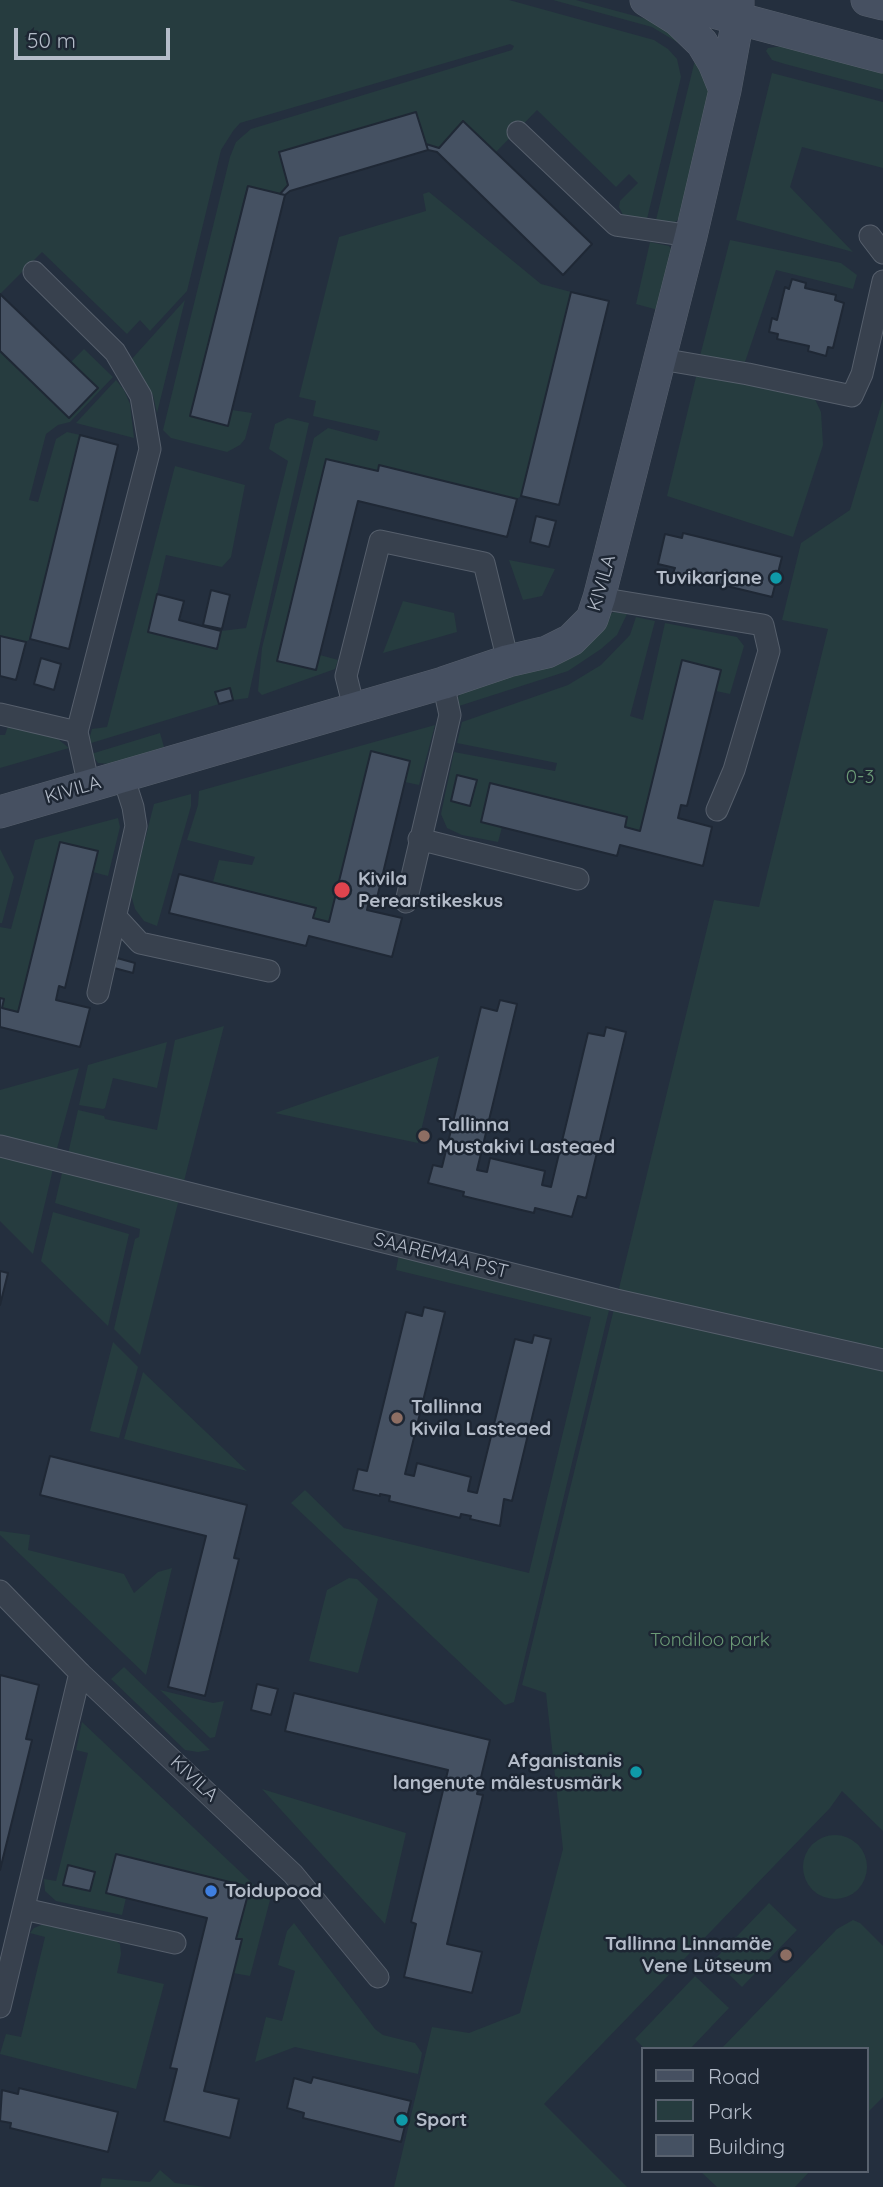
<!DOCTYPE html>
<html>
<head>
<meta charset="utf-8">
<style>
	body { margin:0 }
	#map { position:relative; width:883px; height:2187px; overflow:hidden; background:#242f3e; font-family:Quicksand,sans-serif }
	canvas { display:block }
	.legend { position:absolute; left:641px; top:2047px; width:228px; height:126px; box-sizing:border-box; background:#1d2633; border:2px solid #59626f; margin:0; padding:9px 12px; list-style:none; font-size:21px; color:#b4bcc9 }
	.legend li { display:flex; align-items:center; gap:14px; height:35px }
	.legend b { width:35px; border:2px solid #59626f }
	.scale { position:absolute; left:14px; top:28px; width:156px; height:32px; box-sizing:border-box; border:4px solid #b4bcc9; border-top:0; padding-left:9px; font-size:21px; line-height:24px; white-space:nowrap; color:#b4bcc9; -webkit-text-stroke:5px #1d2633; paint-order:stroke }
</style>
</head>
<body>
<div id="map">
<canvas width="883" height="2187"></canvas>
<ul class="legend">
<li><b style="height:9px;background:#465061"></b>Road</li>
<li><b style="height:19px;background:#263c3f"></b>Park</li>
<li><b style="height:19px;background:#455162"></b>Building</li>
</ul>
<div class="scale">50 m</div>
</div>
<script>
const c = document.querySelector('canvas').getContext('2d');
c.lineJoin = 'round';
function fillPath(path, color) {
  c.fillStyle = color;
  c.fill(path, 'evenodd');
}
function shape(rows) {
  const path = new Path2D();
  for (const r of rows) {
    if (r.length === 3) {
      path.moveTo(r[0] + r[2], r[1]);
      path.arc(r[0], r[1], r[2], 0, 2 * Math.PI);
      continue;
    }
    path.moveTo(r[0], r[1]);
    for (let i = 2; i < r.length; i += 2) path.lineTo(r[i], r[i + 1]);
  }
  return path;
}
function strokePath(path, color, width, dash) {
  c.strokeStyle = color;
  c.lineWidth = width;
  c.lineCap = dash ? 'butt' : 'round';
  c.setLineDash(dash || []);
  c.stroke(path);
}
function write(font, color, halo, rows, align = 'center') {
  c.font = font + ' Quicksand,sans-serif';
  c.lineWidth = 5;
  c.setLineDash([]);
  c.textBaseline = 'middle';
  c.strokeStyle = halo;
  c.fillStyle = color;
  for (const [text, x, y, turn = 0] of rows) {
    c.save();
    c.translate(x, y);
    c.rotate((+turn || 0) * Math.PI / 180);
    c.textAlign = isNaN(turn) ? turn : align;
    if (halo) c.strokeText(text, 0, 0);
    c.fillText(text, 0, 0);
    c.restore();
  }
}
const green = shape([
	[0,0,509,0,654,40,668,49,677,59,681,77,647,219,624,217,619,207,620,201,638,183,629,174,616,187,537,110,496,152,463,121,439,148,426,144,416,112,279,152,288,185,280,194,247,186,190,416,227,425,232,410,252,413,245,439,240,445,227,452,171,438,163,430,230,157,236,142,251,129,512,50,514,46,510,44,240,123,233,131,221,150,187,291,150,331,140,320,127,334,42,252,0,294],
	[553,0,576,0,661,23,682,45,652,27],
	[790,45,883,69,883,90,785,64,772,60,766,51,768,48],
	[695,60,709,89,681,217,669,227,655,224],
	[772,73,883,102,883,168,802,147,790,187,853,252,736,220],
	[429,192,541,284,571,292,521,496,517,499,380,465,378,471,326,459,277,660,316,670,320,655,338,660,335,669,262,695,258,691,262,648,314,438,328,428,377,441,380,431,313,416,316,401,299,397,339,237,426,211,423,194],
	[730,240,841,263,857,275,853,289,776,270,745,362,700,356],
	[650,242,669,246,672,250,658,310,636,304],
	[185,300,157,413,153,395,130,361],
	[84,349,113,377,70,422,58,425,46,434,29,500,38,502,56,439,67,432,80,435,30,639,26,642,0,636,0,351,69,417,71,362],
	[697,373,809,387,821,412,823,445,793,537,667,496],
	[116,380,124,390,130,404,134,438,76,423],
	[883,399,883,1831,842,1791,830,1808,544,2104,627,2187,394,2187,432,2027,469,2033,520,2013,563,1849,546,1693,522,1685,714,900,759,907,828,629,782,620,801,543,850,510],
	[288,418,309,423,248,698,233,700,229,688,215,692,219,704,88,744,92,729,107,727,175,466,245,485,231,557,222,567,166,555,148,632,216,649,221,631,246,628,288,461,269,449,275,424],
	[509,560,555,569,542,596,523,600],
	[403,601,454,613,457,632,383,653],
	[614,612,627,614,617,635,601,649,568,671,459,706,458,697,465,689],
	[636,617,655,621,630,716,643,720,665,623,737,637,744,646,730,694,716,691,721,670,682,660,640,831,490,784,481,822,502,827,498,842,462,835,447,828,441,814,454,752,555,771,557,763,457,743,462,722,568,685,601,665,630,635],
	[9,723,42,726,69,748,0,768,0,735,5,735],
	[435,725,419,785,405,782,410,761,371,751,329,922,313,918,315,907,213,882,219,860,252,865,255,857,187,840,198,805,199,791],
	[160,733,164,747,111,764,98,763,91,754],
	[191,794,191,806,157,926,144,921,135,909,131,895,154,804],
	[118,818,120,827,108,876,93,872,98,851,60,842,18,1012,2,1008,4,999,0,998,0,927,11,929,35,840],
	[0,849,14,877,2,923,0,923],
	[224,1026,183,1185,68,1154,78,1110,104,1116,105,1119,157,1130,175,1040],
	[167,1042,157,1088,113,1078,105,1108,103,1109,79,1105,88,1065],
	[439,1056,418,1143,275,1113],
	[79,1068,56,1152,0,1139,0,1090],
	[0,1154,53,1169,33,1254,0,1221],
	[65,1172,179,1199,140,1355,114,1329,135,1239,139,1237,140,1229,55,1203,62,1173],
	[53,1212,129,1234,108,1326,41,1261],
	[399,1254,610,1306,514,1702,505,1705,291,1503,305,1490,344,1528,529,1573,591,1317,396,1270],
	[113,1342,138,1367,119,1438,90,1431],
	[143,1372,247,1471,124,1439],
	[0,1531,30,1535,28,1550,124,1574,134,1593,158,1572,172,1568,146,1675,0,1535],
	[349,1578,357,1579,378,1599,358,1673,309,1661,327,1590],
	[124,1667,210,1750,198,1752,185,1750,111,1679],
	[160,1690,213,1703,224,1701,215,1737,210,1738],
	[82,1722,270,1900,250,1976,233,1973,242,1940,236,1939,250,1887,116,1854,106,1893,126,1898,122,1915,56,1901,45,1891,44,1879,56,1881,88,1753,76,1750],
	[262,1789,406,1833,385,1924],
	[835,1867,32],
	[769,1903,797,1930,742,1987,714,1960],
	[853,1920,860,1923,883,1946,883,2097,867,2113,867,2049,721,2049,837,1929],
	[294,1923,375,2029,383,2035,415,2043,422,2053,418,2074,295,2047,255,2062,266,2017,282,2021,295,1971,278,1965,287,1931],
	[44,1924,112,1938,120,1944,121,1954,117,1973,164,1984,136,2089,0,2054,6,2034,21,2037,45,1937,30,1933,34,1928],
	[695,1976,729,2008,690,2049,645,2049,635,2039],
	[160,2170,175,2183,206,2187,100,2187,102,2178,150,2182],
	[700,2171,810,2171,795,2187,717,2187]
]);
const building = shape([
	[416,112,428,150,290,191,285,195,280,194,288,185,279,152,416,112],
	[463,121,592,244,563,275,437,152,428,150,426,144,439,148,463,121],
	[248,186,285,195,228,426,190,416,248,186],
	[792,279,806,283,805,288,836,295,835,300,844,303,833,348,828,347,826,356,808,351,809,346,777,339,778,334,769,332,772,318,777,320,785,287,789,289,792,279],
	[571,292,609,301,559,505,521,496,571,292],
	[0,294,98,388,69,418,0,351,0,294],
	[80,435,118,445,69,649,30,639,80,435],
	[326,459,378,471,379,465,517,499,507,537,358,501,316,670,277,661,326,459],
	[536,516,556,521,549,547,530,542,536,516],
	[683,533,782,557,772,597,673,573,675,568,658,564,665,534,682,538,683,533],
	[211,590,230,595,222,629,203,625,211,590],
	[157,594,184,601,179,620,221,631,217,649,148,632,157,594],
	[0,636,26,642,16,680,0,676,0,636],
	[41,658,61,664,54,690,34,684,41,658],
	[682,660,721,670,687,806,681,805,678,818,712,827,703,866,620,845,617,856,481,822,490,783,627,817,625,827,640,831,682,660],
	[230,688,233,700,219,704,215,692,230,688],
	[371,751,410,761,377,898,370,896,367,910,402,918,392,957,309,936,306,946,169,913,179,874,316,908,313,918,329,922,371,751],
	[457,775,477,780,470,806,451,801,457,775],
	[60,842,98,851,65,988,59,986,56,1000,90,1008,80,1047,0,1027,0,998,4,999,2,1008,18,1012,60,842],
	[117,958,135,963,133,973,114,968,117,958],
	[500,1000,517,1004,477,1170,487,1172,490,1158,545,1171,542,1185,551,1187,588,1033,604,1036,606,1027,626,1032,586,1198,578,1196,572,1217,535,1208,534,1213,463,1196,464,1192,428,1183,433,1165,442,1167,481,1007,497,1011,500,1000],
	[0,1271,8,1273,0,1305,0,1271],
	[424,1307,445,1312,405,1474,414,1476,417,1463,471,1477,468,1491,477,1493,515,1339,532,1343,534,1335,551,1339,512,1501,504,1499,500,1526,470,1519,471,1516,461,1514,460,1518,389,1501,390,1496,380,1494,380,1496,353,1490,358,1469,367,1471,406,1312,422,1316,424,1307],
	[50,1456,247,1505,234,1558,239,1559,205,1696,168,1687,206,1536,40,1495,50,1456],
	[0,1675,39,1685,26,1739,32,1740,0,1870,0,1675],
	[257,1684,278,1689,271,1715,251,1710,257,1684],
	[294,1693,490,1740,477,1794,483,1795,447,1944,482,1952,472,1993,404,1977,416,1924,411,1922,448,1770,285,1731,294,1693],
	[116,1854,250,1887,236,1939,242,1939,204,2091,239,2099,230,2138,164,2121,177,2069,170,2068,207,1918,106,1893,116,1854],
	[68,1865,95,1872,90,1891,63,1885,68,1865],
	[313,2077,411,2101,401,2142,303,2118,304,2113,287,2108,294,2078,311,2083,313,2077],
	[19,2088,118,2112,108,2152,10,2128,11,2123,0,2121,2,2090,18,2094,19,2088]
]);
const street = shape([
	[518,132,616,225,691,236],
	[870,236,883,253],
	[34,272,115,352,141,396,150,449,77,732,89,786],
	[661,359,748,374,852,396,862,374,883,281],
	[599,598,763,625,769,651,734,770,717,810],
	[354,708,346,676,380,541,484,563,508,661],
	[0,714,77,732],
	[419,839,578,879],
	[406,902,450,715,443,683],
	[117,918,140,943,269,971],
	[98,993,136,826,133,807,123,776],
	[0,1146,616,1300,883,1360],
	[0,1591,80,1673,293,1874,378,1977],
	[24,1909,175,1943],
	[0,2007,80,1673]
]);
const secondary = shape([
	[646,0,678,20,702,43,714,63,725,90],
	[668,0,883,57],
	[867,0,883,4],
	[0,812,443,683,508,661,547,652,571,640,592,619,599,598,691,236,725,90,738,19,738,0]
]);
const markers = [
	[776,578,7,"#0f9aa8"],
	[342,890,9,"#e0444e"],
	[424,1136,7,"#8d6e63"],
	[397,1418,7,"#8d6e63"],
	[636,1772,7,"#0f9aa8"],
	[211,1891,7,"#3f7fe0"],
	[786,1955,7,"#8d6e63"],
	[402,2120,7,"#0f9aa8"]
];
const poiNames = [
	["Tuvikarjane",762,578,"right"],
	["Kivila",358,879],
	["Perearstikeskus",358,901],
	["Tallinna",438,1125],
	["Mustakivi Lasteaed",438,1147],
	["Tallinna",411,1407],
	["Kivila Lasteaed",411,1429],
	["Afganistanis",622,1761,"right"],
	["langenute mälestusmärk",622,1783,"right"],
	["Toidupood",225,1891],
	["Tallinna Linnamäe",772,1944,"right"],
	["Vene Lütseum",772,1966,"right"],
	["Sport",416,2120]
];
const streetNames = [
	["KIVILA",602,583,-74],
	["KIVILA",73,790,-16],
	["SAAREMAA PST",441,1256,14],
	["KIVILA",194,1779,43]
];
const parkNames = [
	["0-3",860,777],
	["Tondiloo park",710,1640]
];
fillPath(green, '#263c3f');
fillPath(building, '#455162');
strokePath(building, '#1f2835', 2);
strokePath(street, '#565f6c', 23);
strokePath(secondary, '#565f6c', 33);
strokePath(street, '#38414e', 21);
strokePath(secondary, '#465061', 32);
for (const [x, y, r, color] of markers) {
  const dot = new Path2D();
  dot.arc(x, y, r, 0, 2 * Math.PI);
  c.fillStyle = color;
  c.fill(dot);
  strokePath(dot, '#1d2633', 2.5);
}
write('bold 19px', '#b4bcc9', '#1d2633', poiNames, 'left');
write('19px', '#b4bcc9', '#1d2633', streetNames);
write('19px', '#6b9a76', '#1d2633', parkNames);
</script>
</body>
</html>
